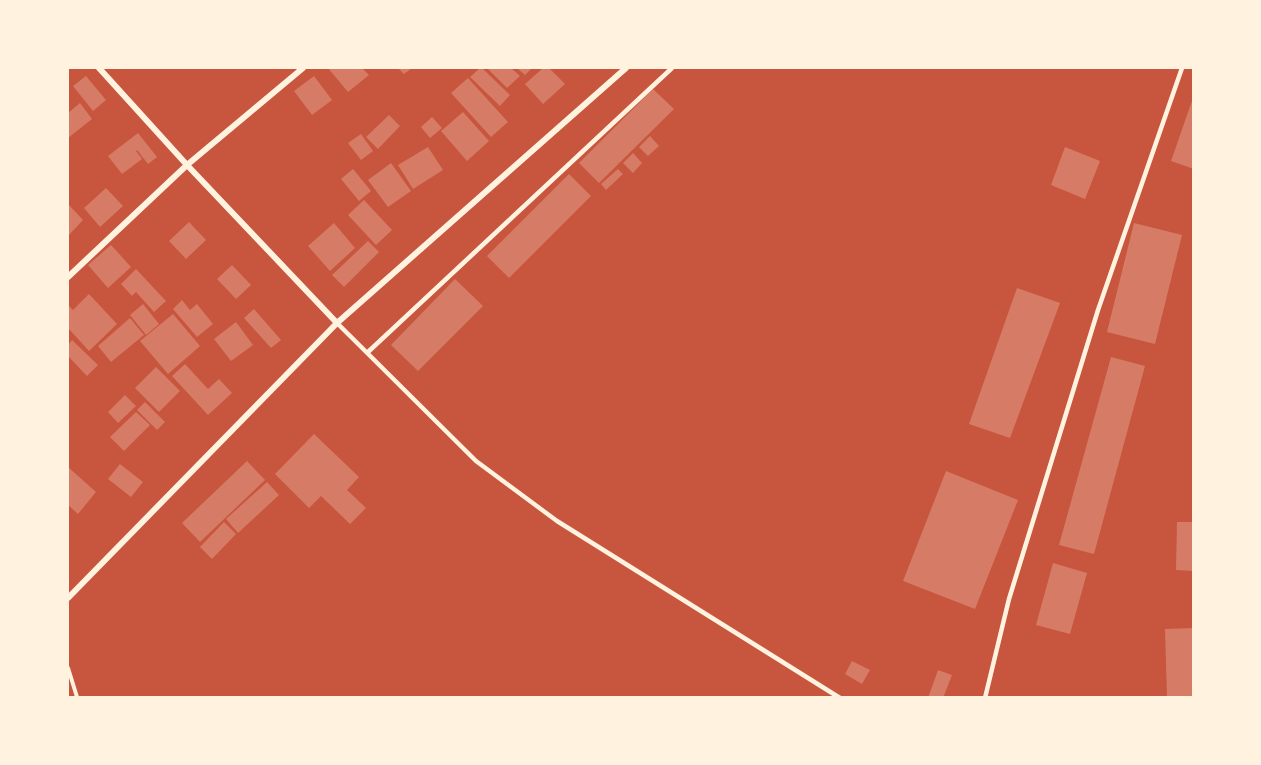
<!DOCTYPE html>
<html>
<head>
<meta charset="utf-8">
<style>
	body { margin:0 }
	#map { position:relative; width:1261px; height:765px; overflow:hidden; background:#c8553d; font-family:Barlow,sans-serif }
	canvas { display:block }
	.frame { position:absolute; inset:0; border:69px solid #fff3e0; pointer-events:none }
</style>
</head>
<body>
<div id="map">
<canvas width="1261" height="765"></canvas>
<div class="frame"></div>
</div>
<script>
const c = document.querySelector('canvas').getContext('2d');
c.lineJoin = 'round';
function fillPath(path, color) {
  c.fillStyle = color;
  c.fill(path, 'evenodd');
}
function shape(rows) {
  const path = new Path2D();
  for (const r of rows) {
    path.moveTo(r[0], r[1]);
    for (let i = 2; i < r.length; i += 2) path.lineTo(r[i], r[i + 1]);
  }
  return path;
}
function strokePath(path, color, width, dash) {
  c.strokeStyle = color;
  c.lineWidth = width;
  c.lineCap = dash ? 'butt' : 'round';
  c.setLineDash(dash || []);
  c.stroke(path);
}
const building = shape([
	[328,68,362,68,369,75,348,92],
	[398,68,412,68,404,74],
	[480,68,482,68,510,95,500,106,470,77],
	[487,68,511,68,520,76,507,88],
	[517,68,532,68,525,75],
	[543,68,549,68,565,84,543,104,525,84],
	[86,76,106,100,93,111,73,86],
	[314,76,332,100,312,115,294,91],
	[468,78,508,122,491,137,451,93],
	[653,89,674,109,599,183,579,163],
	[1193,98,1194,98,1194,169,1171,161],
	[80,103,92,119,68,138,68,113],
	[463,112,489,141,467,161,441,131],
	[389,115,400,126,378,149,366,137],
	[432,117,442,128,430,138,421,127],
	[138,133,157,157,148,164,137,150,136,151,142,159,122,174,108,156],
	[361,134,373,151,361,160,348,143],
	[650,136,659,146,648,156,639,147],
	[428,147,443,170,413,189,398,165],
	[1065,147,1100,161,1085,199,1051,185],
	[633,153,642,163,633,173,623,163],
	[391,163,411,191,388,207,368,180],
	[353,169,371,191,359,201,341,179],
	[618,169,623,174,606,190,601,184],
	[569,174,591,196,509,278,487,256],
	[106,188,123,206,100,227,84,208],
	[364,200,392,230,376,245,348,215],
	[68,204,83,220,68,236],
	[189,222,206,240,186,259,169,241],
	[334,223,355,248,330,271,308,246],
	[1134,223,1182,235,1155,344,1107,332],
	[368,241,379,252,344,287,332,275],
	[111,245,131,267,108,288,88,265],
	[232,265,251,285,236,299,217,279],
	[136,269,166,301,154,312,136,292,132,296,121,284],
	[455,279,483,306,418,371,391,345],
	[1017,288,1060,303,1010,438,969,424],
	[89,294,117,324,89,351,68,328,68,305,73,310],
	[182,300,190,310,197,304,213,324,197,337,173,309],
	[143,304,159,324,146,335,130,315],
	[254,309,281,340,271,348,244,318],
	[173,314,200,346,168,374,140,341],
	[130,318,144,335,111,362,98,346],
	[236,322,253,345,231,361,214,339],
	[72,340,98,365,87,376,68,356,68,345],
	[1111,357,1145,366,1094,554,1059,545],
	[185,364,208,389,219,379,232,393,208,415,172,376],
	[156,367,180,391,159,412,135,388],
	[125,395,136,406,118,423,108,412],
	[145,402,165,422,157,430,137,410],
	[136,412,150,425,124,451,110,437],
	[314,434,359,477,347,490,366,508,350,524,321,496,309,508,275,474],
	[247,461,265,480,200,542,182,523],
	[120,464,143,482,131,497,108,479],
	[68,467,96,492,78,514,68,505],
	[946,471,1018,500,975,609,903,581],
	[267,482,279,495,238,533,226,519],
	[224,522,236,534,212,559,200,547],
	[1177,522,1194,522,1194,571,1176,570],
	[1053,563,1087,573,1070,634,1036,625],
	[1194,628,1194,698,1167,698,1165,629],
	[852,661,870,670,862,684,845,674],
	[938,670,952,675,943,698,928,698]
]);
const path = shape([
	[68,668,77,697,76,698]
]);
const service = shape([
	[337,323,476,461,557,521,840,698],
	[368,352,672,68],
	[985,698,1009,599,1098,310,1182,68]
]);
const minor = shape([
	[99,68,187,165,337,323,626,68],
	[68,277,187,165,303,68],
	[68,598,337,323]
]);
fillPath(building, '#d67c66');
strokePath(path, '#fff3e0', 4);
strokePath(service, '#fff3e0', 4.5);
strokePath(minor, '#fff3e0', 6);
</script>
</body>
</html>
